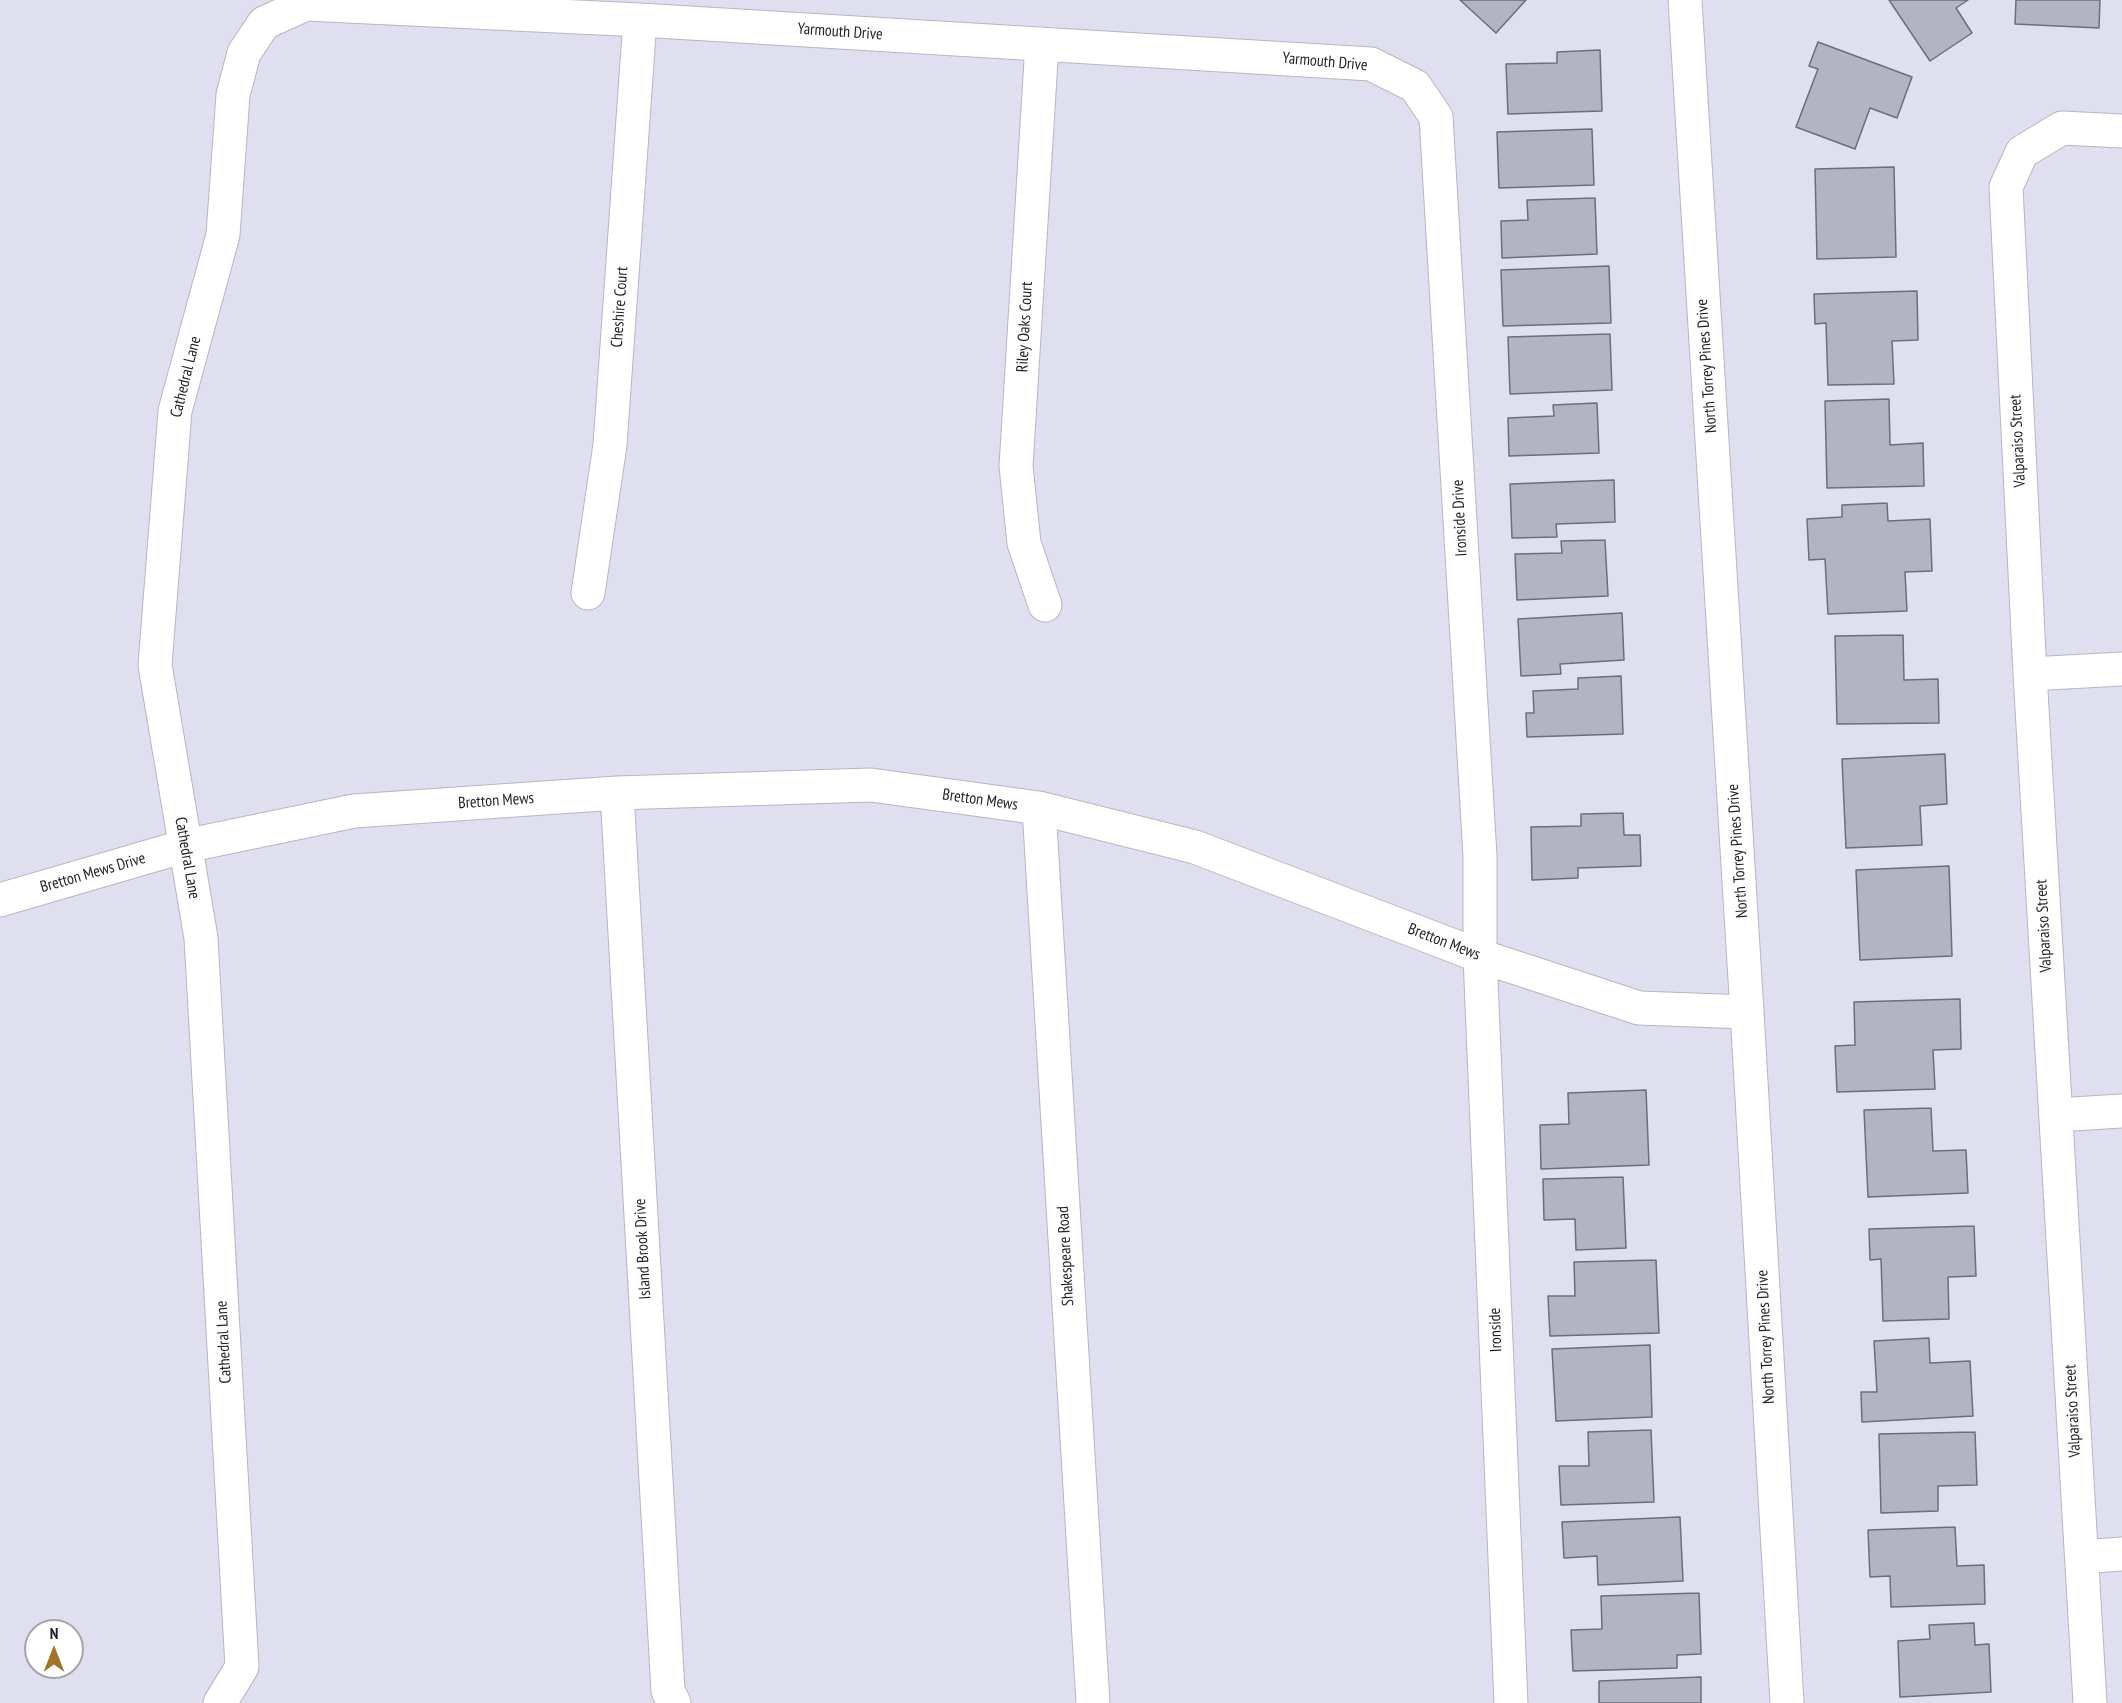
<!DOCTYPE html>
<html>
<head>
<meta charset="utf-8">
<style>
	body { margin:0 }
	#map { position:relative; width:2122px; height:1703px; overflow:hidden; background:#dfdfef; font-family:"PT Sans Narrow",sans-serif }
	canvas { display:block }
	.north { position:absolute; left:24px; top:1619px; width:60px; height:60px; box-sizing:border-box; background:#fff; border:2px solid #a5a5a8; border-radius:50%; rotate:0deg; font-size:16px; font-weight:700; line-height:24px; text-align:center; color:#1f1f25 }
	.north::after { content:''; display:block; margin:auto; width:21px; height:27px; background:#a27426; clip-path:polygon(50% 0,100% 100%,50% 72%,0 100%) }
</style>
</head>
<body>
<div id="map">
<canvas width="2122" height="1703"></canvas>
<div class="north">N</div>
</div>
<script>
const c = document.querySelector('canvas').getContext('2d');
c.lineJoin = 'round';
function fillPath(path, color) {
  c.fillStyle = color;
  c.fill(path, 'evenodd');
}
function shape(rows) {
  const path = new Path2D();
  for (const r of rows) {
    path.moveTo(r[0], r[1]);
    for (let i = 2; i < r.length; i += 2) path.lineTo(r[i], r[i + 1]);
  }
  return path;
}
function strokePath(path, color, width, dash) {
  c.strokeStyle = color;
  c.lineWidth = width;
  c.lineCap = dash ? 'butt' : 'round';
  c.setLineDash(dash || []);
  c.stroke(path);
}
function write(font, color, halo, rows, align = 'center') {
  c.font = font + ' "PT Sans Narrow",sans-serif';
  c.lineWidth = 5;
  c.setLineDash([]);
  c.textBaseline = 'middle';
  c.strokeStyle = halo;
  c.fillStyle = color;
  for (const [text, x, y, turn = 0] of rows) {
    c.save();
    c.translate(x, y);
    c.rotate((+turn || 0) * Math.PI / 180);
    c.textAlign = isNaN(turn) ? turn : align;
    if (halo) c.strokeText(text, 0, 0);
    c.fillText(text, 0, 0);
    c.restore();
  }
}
const building = shape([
	[1460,0,1526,0,1496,33,1460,0],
	[1889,0,1968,0,1956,8,1972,33,1930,61,1889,0],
	[2016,0,2100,0,2099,28,2015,24,2016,0],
	[1818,42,1912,77,1897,118,1870,108,1855,149,1796,127,1818,69,1809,66,1818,42],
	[1600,50,1602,111,1508,114,1506,64,1557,63,1557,52,1600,50],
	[1592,129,1594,185,1499,188,1497,132,1592,129],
	[1894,167,1896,257,1817,259,1815,169,1894,167],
	[1595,198,1597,254,1502,258,1501,221,1528,220,1527,200,1595,198],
	[1609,266,1611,323,1503,326,1501,270,1609,266],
	[1917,291,1918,340,1892,341,1894,384,1828,385,1826,323,1815,324,1814,294,1917,291],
	[1610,334,1612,390,1510,394,1508,337,1610,334],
	[1889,399,1890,445,1923,443,1924,486,1827,488,1825,401,1889,399],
	[1597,403,1599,453,1509,456,1508,418,1554,416,1553,405,1597,403],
	[1614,480,1615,522,1556,524,1557,537,1512,538,1510,484,1614,480],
	[1887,503,1888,521,1930,519,1932,571,1905,572,1907,611,1828,614,1825,559,1809,560,1807,519,1842,517,1842,505,1887,503],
	[1605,540,1608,596,1517,600,1515,554,1562,553,1561,541,1605,540],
	[1622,613,1624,660,1560,664,1561,674,1521,676,1518,619,1622,613],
	[1903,635,1904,680,1938,679,1939,723,1837,724,1835,636,1903,635],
	[1621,676,1623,734,1527,737,1526,713,1534,713,1533,691,1578,689,1578,678,1621,676],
	[1945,754,1947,804,1920,806,1922,845,1846,848,1842,759,1945,754],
	[1623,813,1624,835,1640,835,1641,866,1578,868,1578,878,1532,880,1531,827,1581,826,1581,814,1623,813],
	[1949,866,1952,956,1860,960,1856,870,1949,866],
	[1960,999,1961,1049,1933,1050,1935,1089,1837,1092,1835,1046,1855,1045,1854,1002,1960,999],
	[1646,1090,1649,1165,1541,1169,1540,1125,1569,1124,1568,1093,1646,1090],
	[1931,1108,1933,1151,1966,1150,1968,1193,1868,1197,1864,1110,1931,1108],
	[1623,1177,1626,1248,1576,1250,1575,1219,1544,1220,1543,1179,1623,1177],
	[1974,1226,1976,1276,1948,1277,1949,1319,1883,1321,1881,1259,1870,1260,1869,1229,1974,1226],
	[1656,1260,1659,1333,1550,1336,1548,1296,1575,1296,1574,1262,1656,1260],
	[1929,1338,1930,1363,1970,1361,1973,1416,1862,1422,1861,1392,1877,1392,1874,1341,1929,1338],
	[1650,1345,1652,1417,1556,1421,1552,1349,1650,1345],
	[1651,1430,1654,1502,1561,1505,1559,1466,1589,1466,1588,1432,1651,1430],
	[1975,1432,1977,1485,1938,1486,1938,1511,1881,1513,1879,1434,1975,1432],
	[1680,1517,1683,1581,1598,1585,1597,1556,1564,1558,1562,1522,1680,1517],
	[1955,1527,1957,1566,1984,1565,1985,1604,1891,1607,1890,1576,1870,1577,1868,1530,1955,1527],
	[1699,1593,1701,1654,1677,1655,1677,1668,1573,1671,1571,1630,1602,1629,1601,1596,1699,1593],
	[1974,1623,1975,1645,1989,1644,1991,1692,1900,1697,1898,1641,1930,1639,1929,1625,1974,1623],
	[1701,1677,1701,1703,1599,1703,1599,1681,1701,1677]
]);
const minor = shape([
	[1042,44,1016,466,1024,543,1045,605],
	[588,593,610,445,640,20],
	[2030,674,2122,669],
	[617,793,668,1691,674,1703],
	[1039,808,1093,1703],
	[0,900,185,846,354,811,617,793,871,785,1039,808,1195,847,1480,956,1639,1008,1747,1012],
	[2056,1115,2122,1111],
	[2082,1557,2122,1554],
	[220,1703,242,1667,201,938,155,665,175,411,223,235,233,95,244,53,264,23,306,4,640,20,1371,64,1415,86,1436,117,1480,856,1480,956,1511,1703],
	[2090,1703,2030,674,2006,187,2022,152,2062,128,2122,131]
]);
const secondary = shape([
	[1685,0,1747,1012,1787,1703]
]);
const streetNames = [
	["Yarmouth Drive",840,32,4],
	["Yarmouth Drive",1325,62,5],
	["Cheshire Court",620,307,-86],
	["Riley Oaks Court",1025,327,-87],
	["North Torrey Pines Drive",1707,366,-94],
	["Cathedral Lane",186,377,-76],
	["Valparaiso Street",2018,441,-93],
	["Ironside Drive",1460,518,-93],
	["Bretton Mews",980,800,8],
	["Bretton Mews",496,801,-4],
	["North Torrey Pines Drive",1738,851,-94],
	["Cathedral Lane",187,858,80],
	["Bretton Mews Drive",93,873,-16],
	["Valparaiso Street",2044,926,-93],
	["Bretton Mews",1444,942,21],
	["Island Brook Drive",643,1249,-93],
	["Shakespeare Road",1066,1256,-93],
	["Ironside",1496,1330,-92],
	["North Torrey Pines Drive",1766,1337,-93],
	["Cathedral Lane",224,1342,-93],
	["Valparaiso Street",2073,1411,-93]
];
fillPath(building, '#b3b3c3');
strokePath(building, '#6d6d7c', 1.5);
strokePath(minor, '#b5b5c5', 35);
strokePath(secondary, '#b5b5c5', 35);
strokePath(minor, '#fff', 33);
strokePath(secondary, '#fff', 33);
write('16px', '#1f1f25', '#fff', streetNames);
</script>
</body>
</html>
